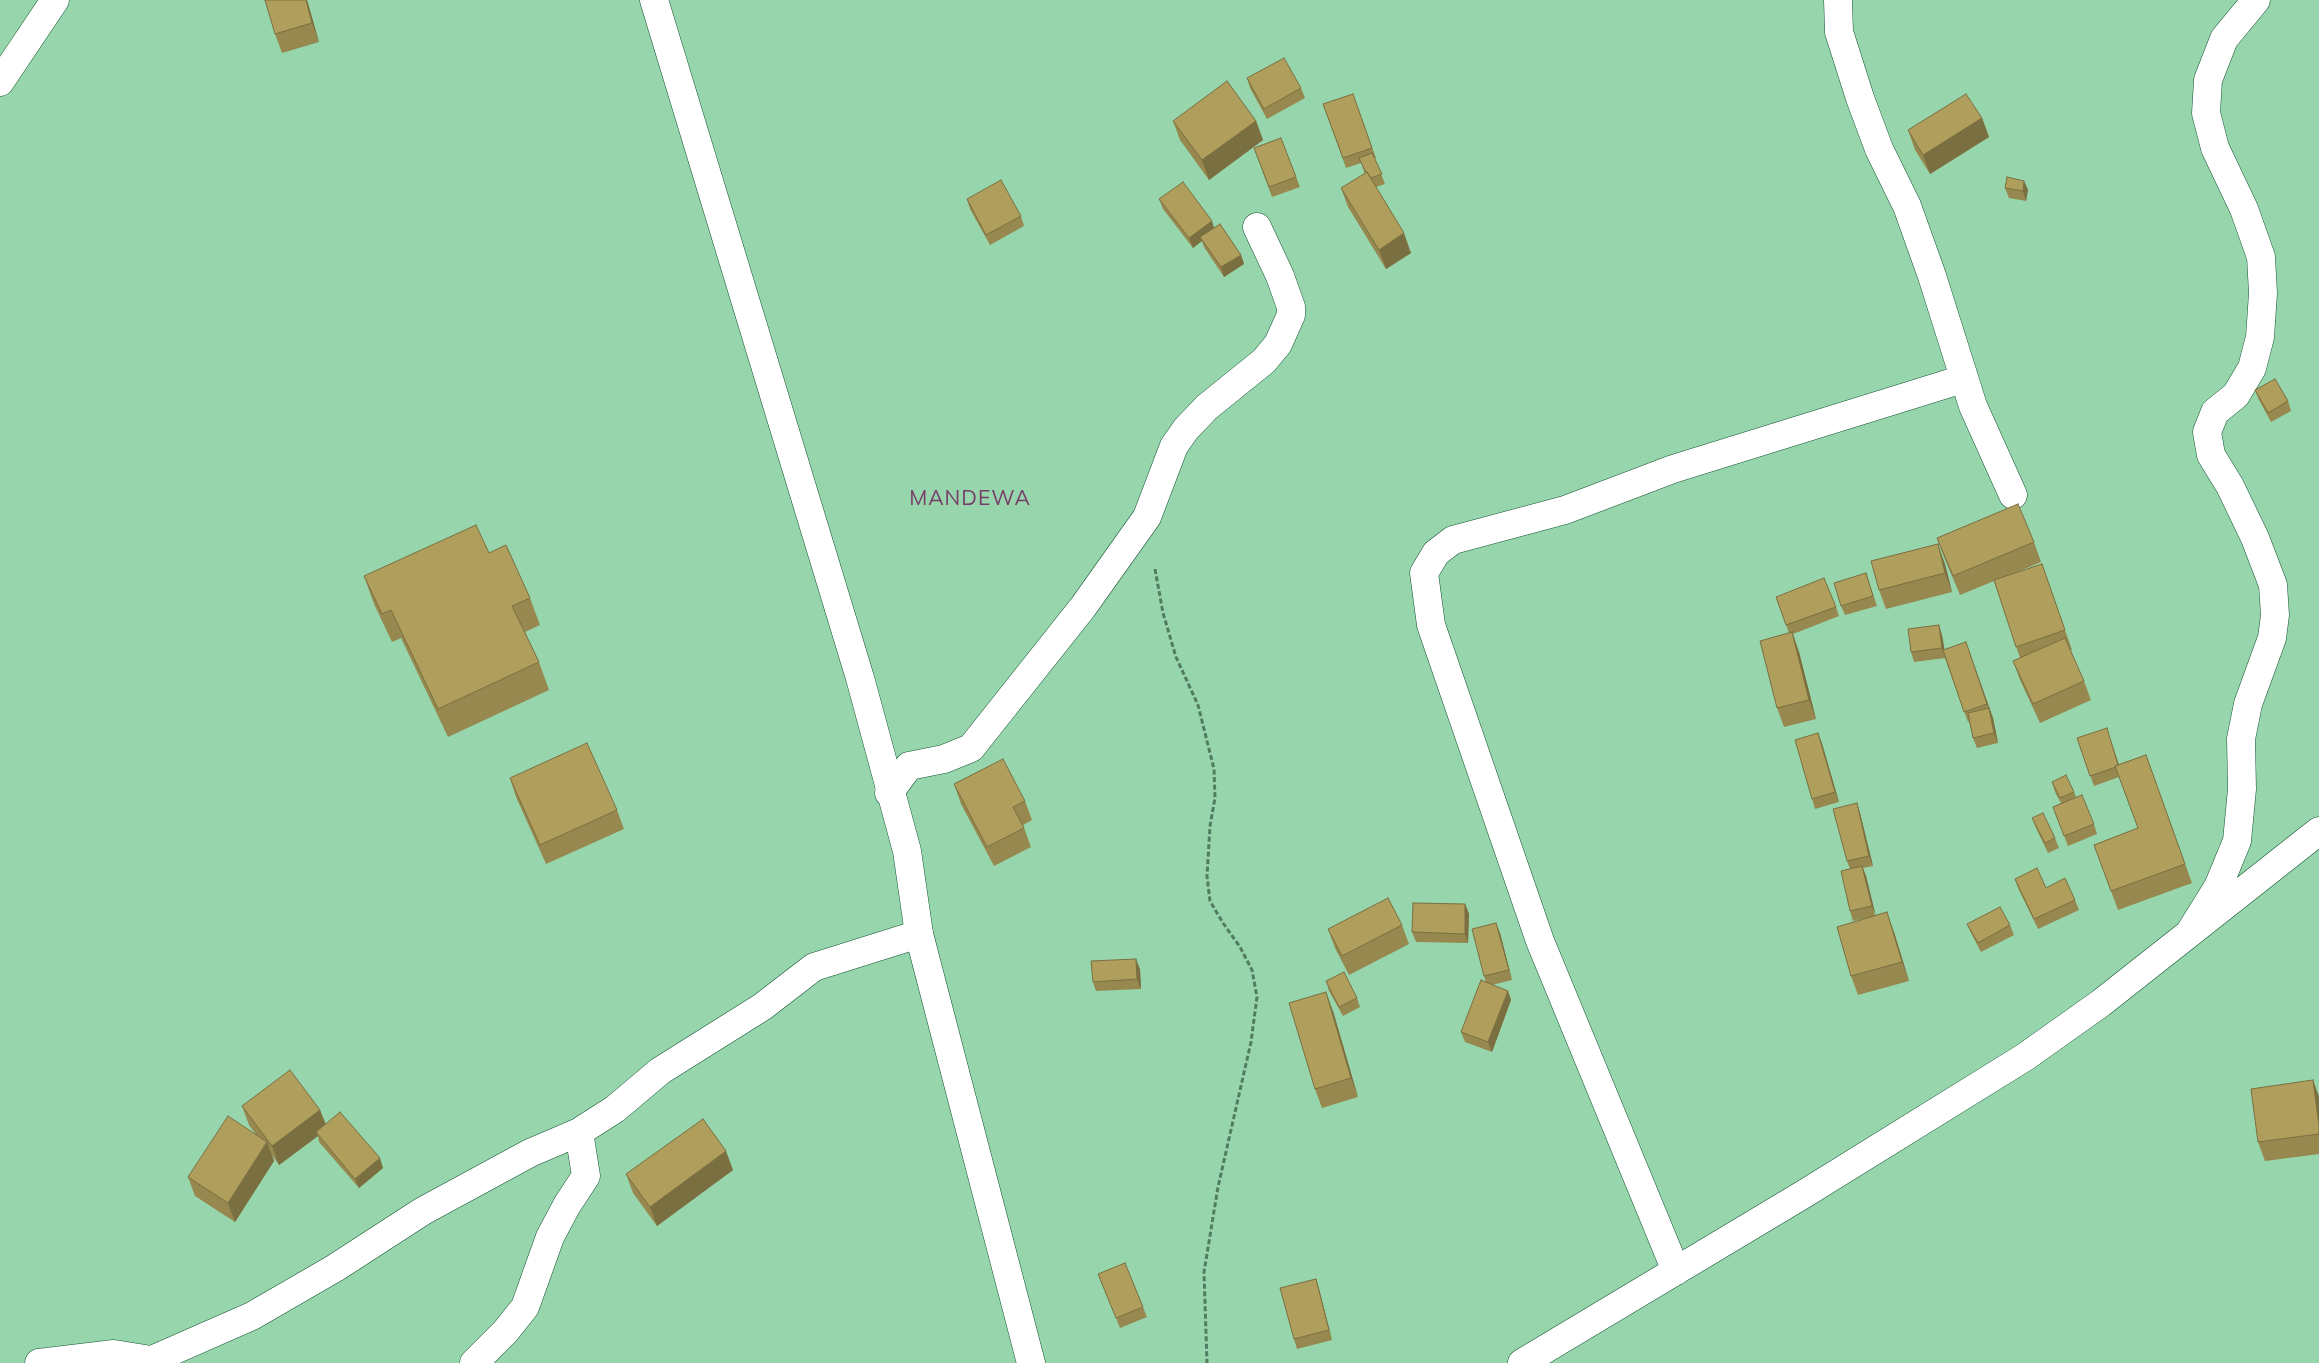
<!DOCTYPE html>
<html>
<head>
<meta charset="utf-8">
<style>
	body { margin:0 }
	canvas { display:block; background:#97d6ad }
</style>
</head>
<body>
<canvas width="2319" height="1363"></canvas>
<script>
const c = document.querySelector('canvas').getContext('2d');
c.lineJoin = 'round';
function shape(rows) {
  const path = new Path2D();
  for (const r of rows) {
    path.moveTo(r[0], r[1]);
    for (let i = 2; i < r.length; i += 2) path.lineTo(r[i], r[i + 1]);
  }
  return path;
}
function strokePath(path, color, width, dash) {
  c.strokeStyle = color;
  c.lineWidth = width;
  c.lineCap = dash ? 'butt' : 'round';
  c.setLineDash(dash || []);
  c.stroke(path);
}
function fillPath(path, color) {
  c.fillStyle = color;
  c.fill(path, 'evenodd');
}
function write(font, color, halo, rows, align = 'center') {
  c.font = font + ' Mulish,sans-serif';
  c.lineWidth = 4;
  c.setLineDash([]);
  c.textBaseline = 'middle';
  c.strokeStyle = halo;
  c.fillStyle = color;
  for (const [text, x, y, turn = 0] of rows) {
    c.save();
    c.translate(x, y);
    c.rotate((+turn || 0) * Math.PI / 180);
    c.textAlign = isNaN(turn) ? turn : align;
    if (halo) c.strokeText(text, 0, 0);
    c.fillText(text, 0, 0);
    c.restore();
  }
}
const path = shape([
	[1155,569,1163,613,1176,657,1198,705,1214,769,1215,798,1210,826,1207,876,1210,901,1223,923,1240,947,1252,970,1257,997,1251,1042,1218,1187,1204,1272,1207,1363]
]);
const street = shape([
	[1838,0,1839,32,1860,98,1879,149,1907,206,1932,276,1973,406,2013,495],
	[0,82,55,0],
	[889,793,909,766,944,759,971,748,1083,607,1147,517,1174,446,1186,429,1207,407,1264,361,1278,344,1291,315,1291,307,1280,276,1257,227],
	[2190,932,2218,887,2237,841,2242,789,2241,739,2248,704,2272,638,2275,615,2273,585,2255,538,2230,486,2211,455,2207,432,2215,412,2236,395,2252,368,2260,337,2263,293,2261,257,2244,209,2215,148,2206,113,2208,80,2224,39,2256,0],
	[1676,1271,1540,941,1431,625,1424,573,1436,553,1453,540,1565,510,1673,469,1963,379],
	[39,1363,114,1354,151,1360],
	[145,1363,252,1316,335,1268,423,1211,530,1153,579,1132],
	[474,1363,505,1332,525,1307,550,1237,567,1205,586,1176,579,1132,615,1109,660,1071,762,1007,814,967,919,934],
	[1522,1363,1804,1194,2025,1057,2101,1003,2319,831]
]);
const secondary = shape([
	[654,0,860,678,907,851,919,934,1031,1363]
]);
const wall = shape([
	[307,0,319,42,282,53,275,34],
	[1247,78,1301,88,1305,98,1267,119,1250,88],
	[1353,94,1376,158,1375,158,1385,184,1376,187,1411,253,1386,269,1348,207,1341,188,1365,174,1361,163,1346,168,1323,104],
	[1982,118,1989,137,1930,174,1915,150,1908,130],
	[1173,121,1256,121,1263,140,1209,180,1180,140],
	[1281,138,1300,187,1272,197,1254,148],
	[2024,181,2028,190,2026,201,2009,198,2005,188],
	[967,199,1021,216,1024,226,990,245,970,209],
	[1159,199,1214,227,1241,255,1244,264,1224,277,1204,247,1202,241,1193,248,1163,209],
	[2255,390,2288,401,2291,411,2271,422,2259,400],
	[1937,538,2034,542,2041,562,2008,576,2042,564,2072,650,2070,650,2084,681,2091,700,2040,723,2020,680,2013,661,2020,658,1994,581,1960,595,1944,557],
	[489,553,530,598,540,625,525,632,539,662,549,690,448,737,401,638,392,642,374,604,364,576],
	[1945,564,1952,592,1886,609,1879,590],
	[1866,573,1877,606,1845,615,1841,606],
	[1776,597,1836,607,1839,616,1793,634,1799,652,1816,719,1784,727,1777,708,1789,633],
	[1942,635,1944,650,1966,642,1993,718,1998,743,1977,748,1973,738,1969,721,1968,722,1945,658,1914,662,1911,652],
	[1818,733,1839,802,1815,809,1812,799],
	[2077,738,2110,738,2119,764,2146,755,2192,883,2118,910,2094,845,2138,828,2119,777,2094,786],
	[510,778,617,810,624,829,546,864,516,797],
	[2052,782,2074,792,2076,797,2094,824,2097,834,2068,846,2053,807,2061,803,2055,792],
	[954,784,1025,801,1032,820,1023,825,1031,847,994,866,961,804],
	[1857,803,1860,813,1873,866,1863,868,1866,876,1875,916,1894,932,1909,981,1858,995,1851,976,1871,917,1853,921,1850,911,1850,869,1847,861],
	[2032,818,2055,838,2059,848,2048,853,2036,828],
	[2015,879,2046,888,2075,900,2079,910,2038,929,2018,888],
	[1465,904,1469,914,1468,943,1416,942,1412,932],
	[1496,923,1500,933,1512,980,1492,985,1508,991,1511,1000,1492,1052,1465,1042,1461,1032,1486,982,1484,976],
	[1967,924,2010,925,2014,935,1981,952,1971,933],
	[1402,925,1409,944,1349,975,1335,948,1328,929],
	[1140,969,1141,989,1096,991,1093,982],
	[1326,981,1357,998,1360,1007,1343,1016,1329,991],
	[1333,1011,1358,1097,1322,1108,1315,1089],
	[2313,1080,2319,1097,2319,1154,2265,1161,2258,1142],
	[242,1106,320,1110,326,1124,383,1168,359,1188,319,1142,318,1136,279,1165,272,1155,274,1161,235,1222,195,1196,188,1177,257,1136,249,1125],
	[733,1170,657,1226,633,1193,626,1174],
	[1098,1274,1143,1307,1147,1317,1120,1328],
	[1316,1279,1319,1289,1332,1340,1297,1349,1294,1339]
]);
const shadedWall = shape([
	[306,0,307,0,319,42,312,23],
	[1982,118,1989,137,1930,174,1923,155],
	[1256,121,1263,140,1209,180,1202,160],
	[2024,181,2028,190,2026,201,2023,191],
	[1212,221,1215,231,1200,237,1202,241,1193,248,1189,238],
	[1404,233,1411,253,1386,269,1379,250],
	[1241,255,1244,264,1224,277,1221,267],
	[1938,544,1945,564,1952,592,1945,573],
	[1939,625,1942,635,1946,658,1942,648],
	[1792,632,1799,652,1816,719,1809,700],
	[1966,642,1993,718,1998,743,1994,733,1989,709],
	[1818,733,1822,743,1839,802,1835,792],
	[1857,803,1860,813,1873,866,1869,856],
	[1862,866,1866,876,1876,916,1872,906],
	[1465,904,1469,914,1468,943,1465,934],
	[1887,912,1894,932,1909,981,1902,962],
	[1496,923,1500,933,1512,980,1509,970],
	[1136,959,1140,969,1141,989,1137,979],
	[1508,991,1511,1000,1492,1052,1488,1042],
	[1326,992,1333,1011,1358,1097,1351,1078],
	[2313,1080,2319,1097,2319,1125],
	[320,1110,327,1129,316,1132,318,1136,279,1165,272,1146],
	[267,1142,274,1161,235,1222,228,1203],
	[726,1151,733,1170,657,1226,650,1207],
	[380,1158,383,1168,359,1188,355,1179],
	[1316,1279,1319,1289,1332,1340,1329,1330]
]);
const building = shape([
	[265,0,306,0,312,23,275,34,265,0],
	[1284,58,1301,88,1264,109,1247,78,1284,58],
	[1227,81,1256,121,1202,160,1173,121,1227,81],
	[1353,94,1372,148,1343,158,1323,104,1353,94],
	[1966,94,1982,118,1923,155,1908,130,1966,94],
	[1281,138,1296,177,1269,187,1254,148,1281,138],
	[1372,153,1382,174,1371,178,1367,172,1366,173,1359,158,1372,153],
	[1367,172,1404,233,1379,250,1341,188,1367,172],
	[2007,177,2024,181,2023,191,2005,188,2007,177],
	[1001,180,1021,216,986,235,967,199,1001,180],
	[1183,182,1212,221,1189,238,1159,199,1183,182],
	[1220,224,1241,255,1221,267,1200,237,1220,224],
	[2275,379,2288,401,2268,413,2255,390,2275,379],
	[2018,504,2034,542,1953,576,1937,538,2018,504],
	[476,525,489,553,506,545,530,598,512,606,539,662,438,709,391,610,382,614,364,576,476,525],
	[1938,544,1945,573,1879,590,1871,561,1938,544],
	[2042,564,2065,630,2016,647,1994,580,2042,564],
	[1866,573,1873,596,1841,606,1834,583,1866,573],
	[1824,578,1836,607,1786,625,1776,597,1824,578],
	[1939,625,1942,648,1911,652,1908,629,1939,625],
	[1792,632,1809,700,1777,708,1760,641,1792,632],
	[2065,638,2084,681,2033,704,2013,661,2065,638],
	[1966,642,1987,704,1964,712,1943,650,1966,642],
	[1989,708,1994,733,1973,738,1968,713,1989,708],
	[2107,728,2118,765,2115,766,2116,767,2090,776,2077,738,2107,728],
	[1818,733,1835,792,1812,799,1795,740,1818,733],
	[587,743,617,810,540,845,510,778,587,743],
	[2146,755,2185,864,2111,891,2094,845,2138,828,2115,766,2146,755],
	[1003,759,1025,801,1013,807,1024,828,987,847,954,784,1003,759],
	[2066,775,2074,792,2060,798,2052,782,2066,775],
	[2082,795,2094,824,2064,836,2053,807,2082,795],
	[1857,803,1869,856,1847,861,1833,809,1857,803],
	[2043,813,2055,838,2045,843,2032,818,2043,813],
	[1862,866,1872,906,1850,911,1841,871,1862,866],
	[2037,868,2046,888,2065,878,2075,900,2034,919,2015,879,2037,868],
	[1388,898,1402,925,1342,956,1328,929,1388,898],
	[1413,903,1465,904,1465,934,1412,932,1413,903],
	[2000,907,2010,925,1978,943,1967,924,2000,907],
	[1887,912,1902,962,1851,976,1837,927,1887,912],
	[1496,923,1509,970,1484,976,1472,929,1496,923],
	[1136,959,1137,979,1093,982,1091,961,1136,959],
	[1344,972,1357,998,1339,1007,1326,981,1344,972],
	[1481,980,1508,991,1488,1042,1461,1032,1481,980],
	[1326,992,1351,1078,1315,1089,1289,1003,1326,992],
	[290,1070,320,1110,272,1146,242,1106,290,1070],
	[2313,1080,2319,1125,2319,1134,2258,1142,2251,1089,2313,1080],
	[340,1112,380,1158,355,1179,316,1132,340,1112],
	[228,1116,267,1142,228,1203,188,1177,228,1116],
	[703,1119,726,1151,650,1207,626,1174,703,1119],
	[1125,1263,1143,1307,1116,1318,1098,1274,1125,1263],
	[1316,1279,1329,1330,1294,1339,1280,1288,1316,1279]
]);
const quarterNames = [
	["MANDEWA",970,499]
];
strokePath(street, '#125331', 29);
strokePath(secondary, '#125331', 29);
strokePath(path, '#517c61', 3, [5, 2.5]);
strokePath(street, '#fff', 28);
strokePath(secondary, '#fff', 28);
fillPath(wall, '#96884f');
fillPath(shadedWall, '#7a6f40');
fillPath(building, '#af9e5c');
strokePath(building, '#7a6f40', 1);
c.letterSpacing = '1px';
write('21px', '#763d69', '#97d6ad', quarterNames);
c.letterSpacing = '0px';
</script>
</body>
</html>
